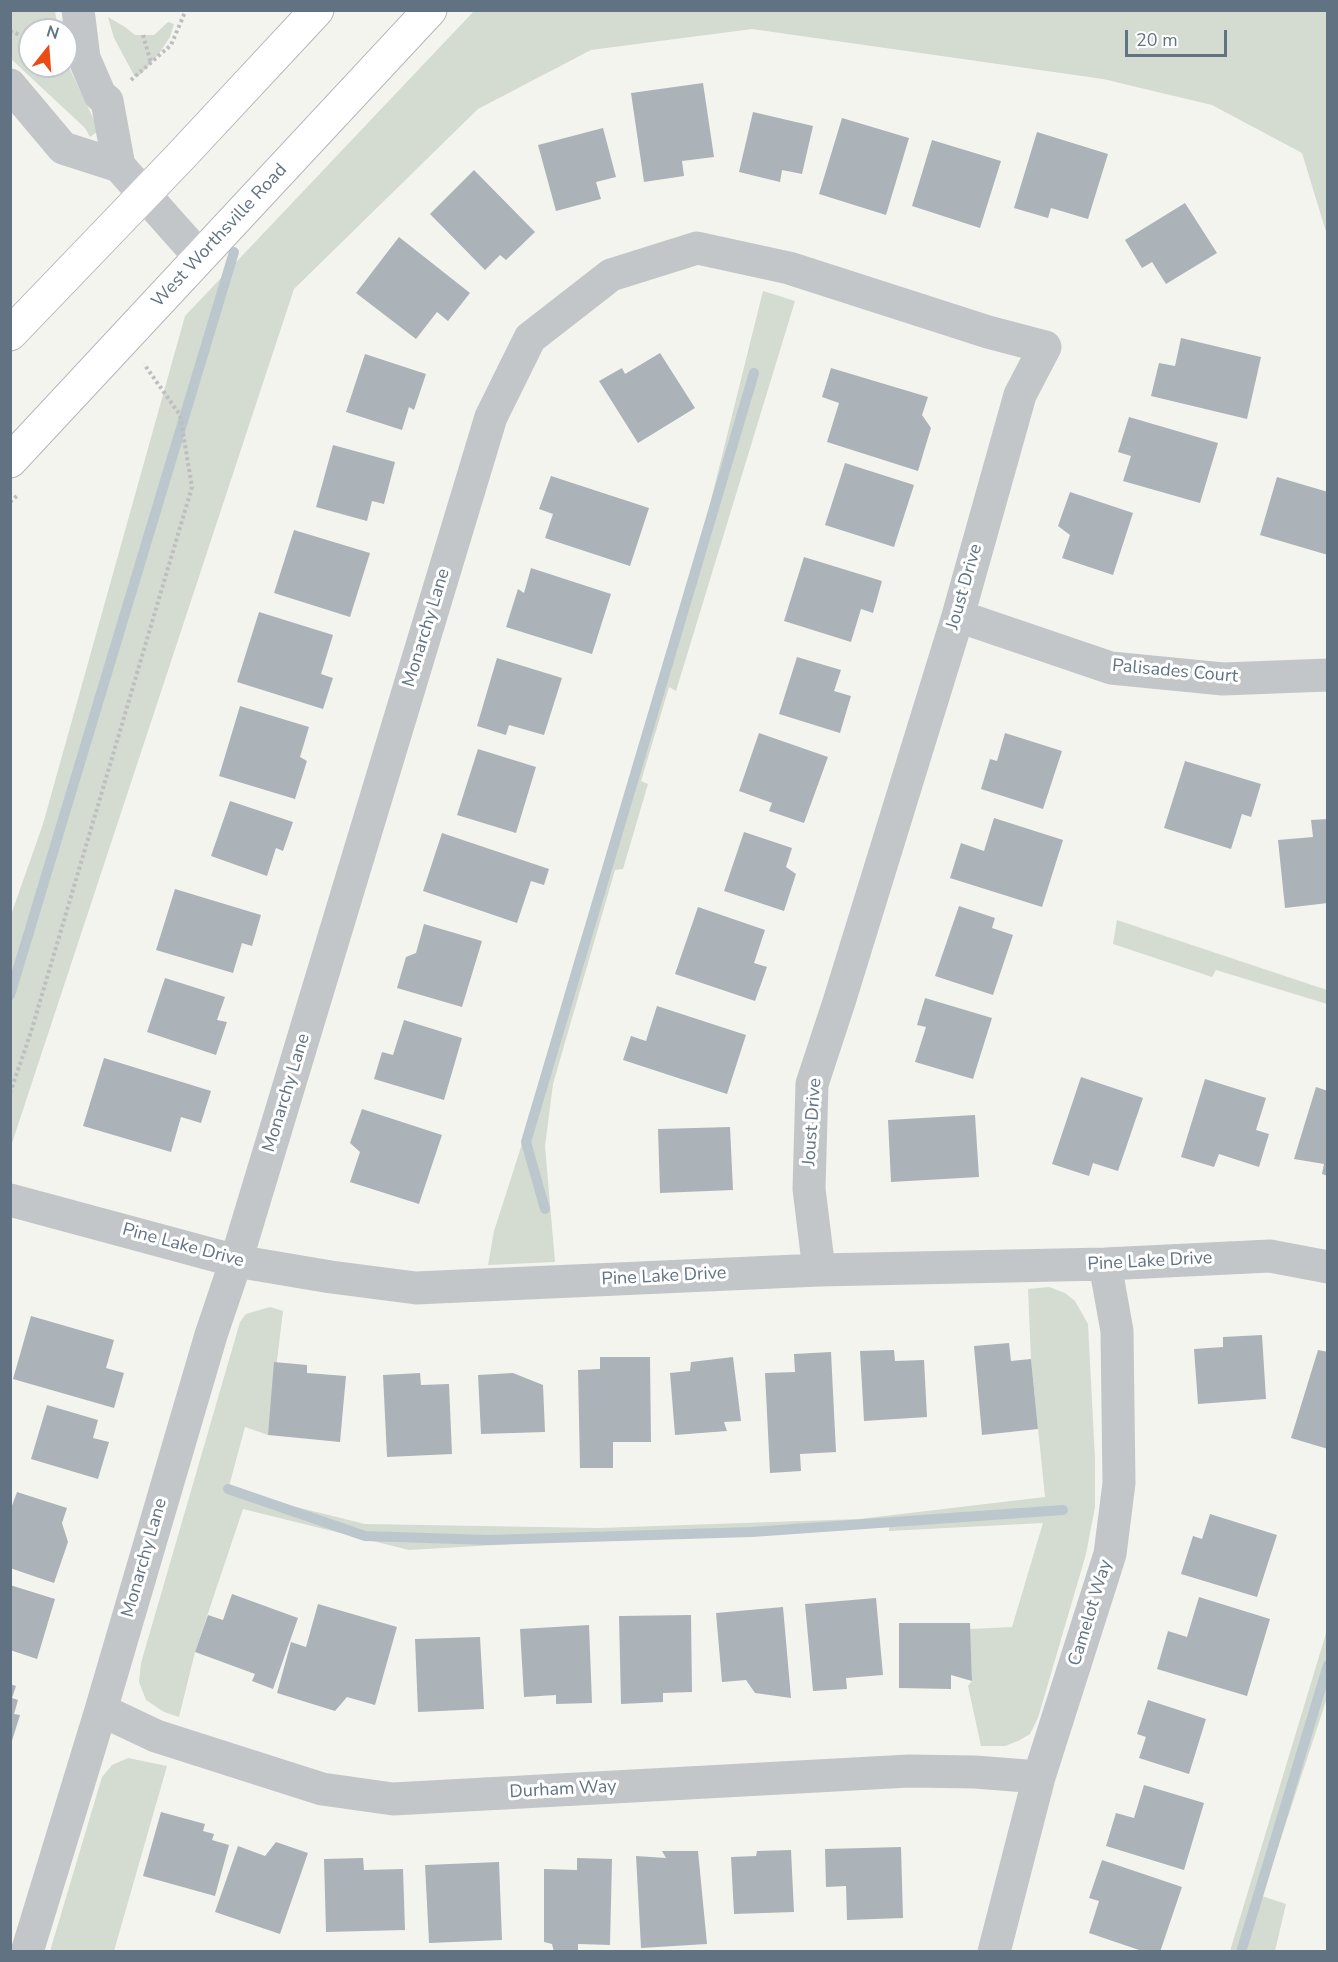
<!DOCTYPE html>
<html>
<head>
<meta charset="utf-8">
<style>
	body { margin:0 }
	#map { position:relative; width:1338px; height:1962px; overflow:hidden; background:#f4f4ef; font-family:"Nunito Sans",sans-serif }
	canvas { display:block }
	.frame { position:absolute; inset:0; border:12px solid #617382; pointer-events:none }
	.north { position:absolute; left:18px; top:18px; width:60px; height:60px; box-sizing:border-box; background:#fff; border:2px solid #c0c7cd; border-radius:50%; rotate:17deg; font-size:16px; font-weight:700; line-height:24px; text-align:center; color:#617382 }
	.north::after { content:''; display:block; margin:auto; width:21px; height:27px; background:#ed4b16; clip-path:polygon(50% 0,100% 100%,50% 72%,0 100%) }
	.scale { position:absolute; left:1125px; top:30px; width:102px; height:27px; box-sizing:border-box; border:3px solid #617382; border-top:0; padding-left:8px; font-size:18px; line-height:21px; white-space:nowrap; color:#617382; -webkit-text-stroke:4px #fff; paint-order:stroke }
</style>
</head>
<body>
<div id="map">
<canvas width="1338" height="1962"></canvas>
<div class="frame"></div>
<div class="north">N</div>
<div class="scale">20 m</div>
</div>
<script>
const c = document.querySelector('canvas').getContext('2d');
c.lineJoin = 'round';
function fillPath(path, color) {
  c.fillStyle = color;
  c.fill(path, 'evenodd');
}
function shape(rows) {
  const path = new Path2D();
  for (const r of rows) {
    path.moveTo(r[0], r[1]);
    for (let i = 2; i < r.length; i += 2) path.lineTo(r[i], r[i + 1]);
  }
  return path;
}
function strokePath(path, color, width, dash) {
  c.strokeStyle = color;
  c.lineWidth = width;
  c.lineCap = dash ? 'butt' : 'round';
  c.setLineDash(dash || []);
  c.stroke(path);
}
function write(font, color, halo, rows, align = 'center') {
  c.font = font + ' "Nunito Sans",sans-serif';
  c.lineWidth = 6;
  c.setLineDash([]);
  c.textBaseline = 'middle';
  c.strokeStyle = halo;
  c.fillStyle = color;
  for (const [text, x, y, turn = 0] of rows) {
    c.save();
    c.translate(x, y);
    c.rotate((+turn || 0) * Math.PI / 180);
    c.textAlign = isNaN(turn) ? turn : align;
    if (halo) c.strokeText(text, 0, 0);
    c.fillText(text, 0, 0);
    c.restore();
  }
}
const green = shape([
	[10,11,55,11,58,30,30,30,30,66,66,66,66,61,98,128,97,132,90,137,85,128,11,59],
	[474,11,1327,11,1327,235,1302,153,1212,105,1103,79,752,29,591,50,478,109,294,289,11,1146,11,915,43,824,185,316],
	[108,17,125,27,135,35,154,35,168,22,174,24,170,37,158,55,141,74,135,77,114,38],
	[763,291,795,301,676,691,669,687,641,781,648,784,623,869,615,870,553,1084,545,1146,555,1262,488,1265,494,1231,521,1147,576,955,657,701,706,520],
	[1117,920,1327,990,1327,1004,1216,970,1212,977,1113,944],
	[1049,1287,1065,1293,1075,1301,1088,1324,1095,1459,1095,1507,1086,1554,1038,1718,1030,1734,1018,1741,1005,1746,981,1746,968,1686,972,1681,970,1629,1012,1627,1043,1523,889,1531,889,1522,409,1550,243,1509,195,1652,179,1717,164,1712,146,1700,139,1682,141,1663,240,1322,246,1314,270,1307,283,1311,268,1435,245,1427,228,1490,365,1524,599,1528,859,1519,1045,1497,1031,1359,1028,1289],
	[1327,1630,1327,1698,1262,1896,1286,1904,1275,1951,1230,1951],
	[128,1758,167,1766,114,1951,50,1951,102,1777,112,1765]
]);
const stream = shape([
	[10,995,234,252],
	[545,1209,526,1142,754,373],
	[228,1489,365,1536,488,1540,752,1532,1063,1510],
	[1241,1952,1328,1665]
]);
const building = shape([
	[703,83,714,157,682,161,684,176,644,182,631,93],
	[753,112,813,126,802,174,782,170,780,182,739,172],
	[842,118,909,138,886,215,819,194],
	[603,128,616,177,596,182,601,199,556,211,538,145],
	[1037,132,1108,154,1088,219,1051,208,1048,218,1014,208],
	[932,140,1001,161,980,228,912,206],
	[474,170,535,232,506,260,500,255,485,270,430,214],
	[1185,203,1217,253,1166,284,1152,262,1142,268,1125,240],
	[399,237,470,293,448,321,437,312,416,339,356,293],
	[1181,338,1261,357,1247,419,1151,396,1159,363,1175,366],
	[660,353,695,408,638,443,599,381,622,368,625,374],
	[365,354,426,374,414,410,409,407,402,430,346,412],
	[831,368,928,397,922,415,931,428,918,471,827,442,839,403,822,397],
	[1129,417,1218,443,1200,503,1123,481,1131,456,1118,452],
	[333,445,395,462,384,504,372,501,367,521,316,507],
	[845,463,914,485,894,547,825,525],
	[551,476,649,508,630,566,545,538,553,514,539,509],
	[1277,477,1328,492,1328,555,1260,535],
	[1070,492,1133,513,1113,575,1062,558,1070,535,1058,526],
	[294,530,370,553,350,617,274,593],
	[804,557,882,581,873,613,861,609,851,642,784,621],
	[531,568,611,594,592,654,506,627,518,589,524,593],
	[259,612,333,635,321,674,333,678,323,709,237,682],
	[797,657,841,670,834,691,851,696,840,733,779,714],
	[497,658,562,678,544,735,509,725,506,735,477,726],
	[240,706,309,727,300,757,307,761,295,799,219,776],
	[759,733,828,757,804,823,769,811,772,803,739,791],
	[1005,733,1062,751,1043,809,981,789,990,759,997,761],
	[478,749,536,767,516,833,457,815],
	[1185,761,1261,784,1251,817,1242,814,1231,849,1164,828],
	[230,801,293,822,283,851,276,848,267,876,211,856],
	[994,818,1063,840,1042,907,950,878,961,843,984,851],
	[1328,819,1328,903,1285,908,1278,840,1313,837,1311,820],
	[744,832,792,848,786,867,796,874,784,911,724,891],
	[442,833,549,869,544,885,531,881,517,923,423,891],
	[175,889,261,915,252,946,242,943,233,973,156,950],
	[959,906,995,918,992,928,1013,935,993,995,935,976],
	[698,907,765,930,754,963,767,967,755,1001,675,974],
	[424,924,482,941,462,1007,397,988,406,957,416,953],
	[165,978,225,997,217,1020,227,1022,216,1055,147,1032],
	[925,998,992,1018,973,1079,915,1062,926,1027,917,1025],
	[657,1006,746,1035,727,1094,623,1060,631,1036,646,1041],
	[404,1020,462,1038,444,1100,374,1079,382,1052,393,1055],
	[104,1058,211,1091,201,1123,181,1117,171,1152,83,1126],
	[1081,1077,1143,1098,1118,1171,1093,1163,1089,1176,1052,1164],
	[1205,1079,1266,1098,1256,1130,1269,1134,1259,1167,1219,1154,1214,1167,1181,1157],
	[1316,1087,1328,1091,1328,1176,1322,1174,1324,1164,1294,1159],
	[362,1109,442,1135,419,1204,350,1182,360,1152,350,1143],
	[975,1115,979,1177,891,1182,888,1120],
	[730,1127,733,1190,660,1193,658,1129],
	[31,1316,114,1340,106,1368,124,1373,114,1408,13,1379],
	[1262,1335,1266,1399,1198,1404,1194,1349,1223,1347,1223,1337],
	[1009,1343,1011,1361,1031,1359,1038,1429,982,1435,974,1346],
	[894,1350,895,1361,924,1360,927,1417,864,1421,860,1351],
	[1318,1350,1328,1352,1328,1449,1291,1438],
	[831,1352,836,1452,800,1454,801,1471,770,1473,765,1373,795,1372,794,1354],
	[600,1357,650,1357,651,1442,613,1442,613,1468,580,1468,578,1370,600,1369],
	[733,1357,741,1421,724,1422,727,1431,675,1435,670,1373,690,1371,691,1362],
	[274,1362,307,1365,307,1373,346,1376,340,1442,268,1435],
	[420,1373,421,1385,449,1384,452,1454,387,1457,383,1375],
	[513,1373,543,1385,545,1432,481,1434,478,1375],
	[47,1405,98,1420,93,1438,109,1442,98,1479,31,1459],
	[17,1492,67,1508,62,1523,68,1542,54,1583,10,1568,10,1511],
	[1210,1514,1277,1535,1257,1597,1181,1574,1193,1536,1202,1539],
	[10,1585,55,1599,37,1659,10,1650],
	[232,1594,298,1618,273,1689,252,1681,255,1674,195,1652,208,1615,223,1620],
	[1199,1597,1270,1619,1247,1696,1157,1669,1168,1631,1187,1637],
	[876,1598,883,1675,846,1678,847,1689,813,1691,805,1604],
	[318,1604,397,1627,375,1705,347,1697,335,1711,277,1693,291,1642,306,1647],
	[783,1607,791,1698,755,1693,746,1680,722,1682,716,1613],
	[691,1615,692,1692,663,1693,663,1702,621,1704,619,1616],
	[899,1623,970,1623,972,1681,951,1675,951,1689,899,1688],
	[589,1625,592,1703,556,1704,556,1695,524,1697,520,1629],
	[480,1637,484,1709,418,1712,415,1639],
	[10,1684,16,1686,12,1698,18,1700,14,1714,20,1715,11,1744],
	[1148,1700,1206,1719,1189,1774,1139,1758,1146,1737,1137,1734],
	[1144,1785,1204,1803,1184,1870,1106,1846,1116,1813,1134,1818],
	[161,1812,205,1824,203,1831,214,1834,212,1840,229,1845,215,1896,143,1876],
	[276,1842,308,1853,280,1934,215,1912,238,1846,265,1856],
	[901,1847,903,1918,847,1920,846,1886,826,1887,825,1849],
	[791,1850,794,1912,734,1914,731,1857,756,1856,757,1851],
	[662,1851,698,1851,707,1944,641,1948,636,1856,666,1858],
	[363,1858,364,1870,403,1869,405,1930,326,1932,324,1859],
	[577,1858,612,1859,610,1945,578,1944,578,1952,554,1952,552,1944,544,1942,544,1869,577,1870],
	[1102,1860,1182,1887,1160,1952,1145,1952,1089,1933,1099,1901,1089,1898],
	[499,1862,502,1940,429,1943,425,1865]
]);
const path = shape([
	[10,31,30,39],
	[143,35,151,63],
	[131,80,171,45,186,10],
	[10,502,19,494],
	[10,1093,31,1032,192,487,180,415,144,364]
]);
const minor = shape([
	[78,10,84,58,100,95,107,101,119,166],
	[10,85,63,148,119,166,200,257],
	[958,616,1111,668,1223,679,1328,675],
	[10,1200,236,1261,331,1277,416,1288,819,1270,1105,1264,1270,1256,1328,1267],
	[101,1710,156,1736,322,1789,393,1799,909,1771,975,1772,1039,1777],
	[27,1952,101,1710,211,1335,236,1261,491,417,530,338,611,275,697,248,789,268,988,332,1045,347,1020,395,958,616,839,1002,812,1084,809,1189,819,1270],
	[994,1952,1039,1777,1110,1554,1119,1483,1117,1331,1105,1264]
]);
const major = shape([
	[10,334,181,156,317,10],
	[10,461,430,10]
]);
const streetNames = [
	["West Worthsville Road",220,236,-47],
	["Joust Drive",965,587,-74],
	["Monarchy Lane",427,628,-73],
	["Palisades Court",1175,672,5],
	["Monarchy Lane",287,1093,-73],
	["Joust Drive",813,1122,-86],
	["Pine Lake Drive",183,1246,15],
	["Pine Lake Drive",1150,1262,-3],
	["Pine Lake Drive",664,1277,-3],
	["Monarchy Lane",145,1558,-74],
	["Camelot Way",1091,1613,-73],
	["Durham Way",563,1790,-3]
];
fillPath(green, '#d4dbd0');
strokePath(stream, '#bbc7cc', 10);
fillPath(building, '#abb3b8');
strokePath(major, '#b3b7bb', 35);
strokePath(path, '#bcbec0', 4, [3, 3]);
strokePath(minor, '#c3c6c9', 33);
strokePath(major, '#fff', 33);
write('18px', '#617382', '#fff', streetNames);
</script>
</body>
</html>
